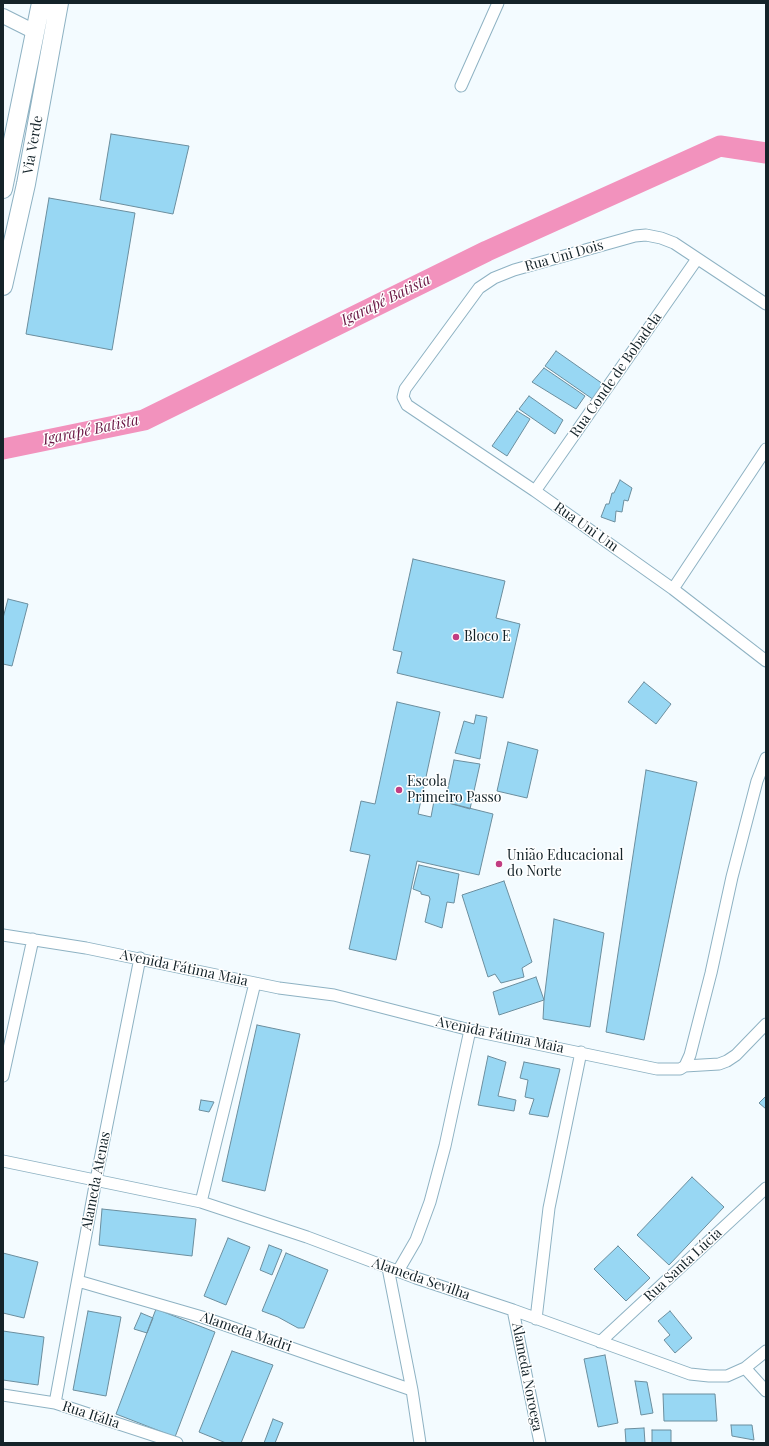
<!DOCTYPE html>
<html>
<head>
<meta charset="utf-8">
<style>
	body { margin:0 }
	#map { position:relative; width:769px; height:1446px; overflow:hidden; background:#f3fbff; font-family:"Playfair Display",serif }
	canvas { display:block }
	.frame { position:absolute; inset:0; border:4px solid #142329; pointer-events:none }
</style>
</head>
<body>
<div id="map">
<canvas width="769" height="1446"></canvas>
<div class="frame"></div>
</div>
<script>
const c = document.querySelector('canvas').getContext('2d');
c.lineJoin = 'round';
function shape(rows) {
  const path = new Path2D();
  for (const r of rows) {
    path.moveTo(r[0], r[1]);
    for (let i = 2; i < r.length; i += 2) path.lineTo(r[i], r[i + 1]);
  }
  return path;
}
function strokePath(path, color, width, dash) {
  c.strokeStyle = color;
  c.lineWidth = width;
  c.lineCap = dash ? 'butt' : 'round';
  c.setLineDash(dash || []);
  c.stroke(path);
}
function fillPath(path, color) {
  c.fillStyle = color;
  c.fill(path, 'evenodd');
}
function write(font, color, halo, rows, align = 'center') {
  c.font = font + ' "Playfair Display",serif';
  c.lineWidth = 3;
  c.setLineDash([]);
  c.textBaseline = 'middle';
  c.strokeStyle = halo;
  c.fillStyle = color;
  for (const [text, x, y, turn = 0] of rows) {
    c.save();
    c.translate(x, y);
    c.rotate((+turn || 0) * Math.PI / 180);
    c.textAlign = isNaN(turn) ? turn : align;
    if (halo) c.strokeText(text, 0, 0);
    c.fillText(text, 0, 0);
    c.restore();
  }
}
const river = shape([
	[3,449,144,420,487,251,720,146,766,153]
]);
const building = shape([
	[111,134,189,146,173,214,100,200,111,134],
	[49,198,135,213,112,350,26,334,49,198],
	[556,351,603,384,594,400,545,366,556,351],
	[544,368,585,396,576,409,532,382,544,368],
	[529,396,563,420,555,434,519,409,529,396],
	[517,411,530,419,507,456,492,446,517,411],
	[620,480,632,488,628,501,624,500,622,512,616,511,615,522,601,517,606,504,609,504,612,493,614,493,620,480],
	[413,559,505,581,496,618,520,624,503,698,397,673,402,652,393,650,413,559],
	[8,599,28,604,12,666,3,664,3,618,8,599],
	[644,682,671,704,656,724,628,702,644,682],
	[397,702,440,712,418,814,431,817,434,801,445,802,493,814,479,875,417,861,396,960,349,949,370,855,350,851,361,801,375,804,397,702],
	[476,715,487,717,480,759,455,753,464,721,474,724,476,715],
	[508,742,538,750,527,798,497,791,508,742],
	[454,760,480,764,470,809,445,802,454,760],
	[646,770,697,782,644,1040,606,1032,646,770],
	[419,865,459,874,454,903,447,902,442,928,425,922,430,899,429,896,421,894,421,892,413,889,419,865],
	[504,881,532,962,522,968,524,977,501,983,495,974,488,977,462,895,504,881],
	[554,919,604,933,590,1027,543,1019,544,1000,554,919],
	[536,977,544,1000,499,1015,493,992,536,977],
	[257,1025,300,1034,265,1191,222,1181,257,1025],
	[488,1056,506,1062,498,1096,516,1100,514,1111,478,1105,488,1056],
	[524,1062,560,1069,548,1117,529,1114,534,1099,525,1097,528,1080,520,1078,524,1062],
	[766,1096,766,1109,759,1103,766,1096],
	[201,1100,214,1102,209,1112,199,1110,201,1100],
	[692,1177,724,1207,669,1265,637,1235,692,1177],
	[102,1209,196,1219,192,1256,99,1245,102,1209],
	[228,1238,250,1247,226,1305,204,1296,228,1238],
	[269,1245,282,1250,272,1275,260,1270,269,1245],
	[618,1246,650,1278,626,1301,594,1269,618,1246],
	[3,1253,38,1262,24,1318,3,1313,3,1253],
	[286,1253,328,1270,304,1328,298,1328,278,1317,262,1311,286,1253],
	[156,1309,215,1332,175,1437,116,1414,156,1309],
	[88,1311,121,1317,106,1396,73,1390,88,1311],
	[670,1311,692,1338,675,1353,664,1340,670,1335,658,1321,670,1311],
	[141,1313,153,1318,147,1333,134,1329,141,1313],
	[3,1331,44,1337,38,1385,3,1380,3,1331],
	[232,1351,273,1365,241,1443,226,1443,199,1432,232,1351],
	[605,1355,618,1423,598,1427,584,1359,605,1355],
	[635,1381,647,1382,653,1413,641,1415,635,1381],
	[663,1394,715,1394,717,1421,664,1421,663,1394],
	[273,1419,283,1423,275,1443,264,1443,273,1419],
	[731,1425,752,1425,754,1440,732,1436,731,1425],
	[644,1428,645,1443,626,1443,625,1429,644,1428],
	[652,1430,671,1430,671,1443,652,1443,652,1430]
]);
const minor = shape([
	[461,86,498,3],
	[766,304,674,243,661,238,646,235,635,236,514,270,494,278,479,288,405,389,403,397,407,405,535,491,673,589,766,661],
	[535,491,697,259],
	[673,589,766,449],
	[3,935,86,948,279,988,334,995,470,1030,657,1069,680,1069,685,1066,690,1055,711,973,732,877,757,781,766,758],
	[685,1066,719,1064,727,1061,736,1055,766,1024],
	[3,1076,33,939],
	[3,1161,201,1202,307,1237,416,1278,513,1310,690,1374,709,1376,727,1376,745,1368,766,1351],
	[201,1202,255,983],
	[388,1268,412,1390,420,1443],
	[398,1271,416,1240,430,1202,445,1146,470,1030],
	[78,1281,202,1317,412,1390],
	[513,1310,540,1443],
	[536,1319,549,1208,581,1052],
	[600,1342,766,1188],
	[745,1368,766,1391],
	[3,1395,55,1403,177,1443],
	[55,1403,96,1180,140,958]
]);
const tertiary = shape([
	[3,16,35,32]
]);
const primary = shape([
	[3,189,41,3],
	[3,286,26,184,59,3]
]);
const markers = [
	[456,637,4,"#c13d82"],
	[399,790,4,"#c13d82"],
	[499,864,4,"#c13d82"]
];
const streetNames = [
	["Via Verde",33,145,-80],
	["Rua Uni Dois",564,256,-16],
	["Rua Conde de Bobadela",616,375,-55],
	["Rua Uni Um",586,527,35],
	["Avenida Fátima Maia",184,968,12],
	["Avenida Fátima Maia",500,1035,12],
	["Alameda Atenas",96,1181,-79],
	["Rua Santa Lúcia",683,1265,-43],
	["Alameda Sevilha",421,1279,19],
	["Alameda Madri",246,1332,19],
	["Alameda Noroega",527,1377,79],
	["Rua Itália",91,1415,18]
];
const poiNames = [
	["Bloco E",464,637],
	["Escola",407,782],
	["Primeiro Passo",407,798],
	["União Educacional",507,856],
	["do Norte",507,872]
];
const waterNames = [
	["Igarapé Batista",386,300,-26],
	["Igarapé Batista",91,430,-12]
];
strokePath(river, '#f292bd', 21);
fillPath(building, '#98d7f3');
strokePath(building, '#6b8e9e', 1);
strokePath(minor, '#8eb2c3', 13);
strokePath(tertiary, '#8eb2c3', 16);
strokePath(primary, '#8eb2c3', 20);
strokePath(minor, '#fff', 11);
strokePath(tertiary, '#fff', 14);
strokePath(primary, '#fff', 18);
for (const [x, y, r, color] of markers) {
  const dot = new Path2D();
  dot.arc(x, y, r, 0, 2 * Math.PI);
  c.fillStyle = color;
  c.fill(dot);
  strokePath(dot, '#fff', 1.5);
}
write('14px', '#142329', '#fff', streetNames);
write('14px', '#142329', '#fff', poiNames, 'left');
write('italic 15px', '#691643', '#fff', waterNames);
</script>
</body>
</html>
